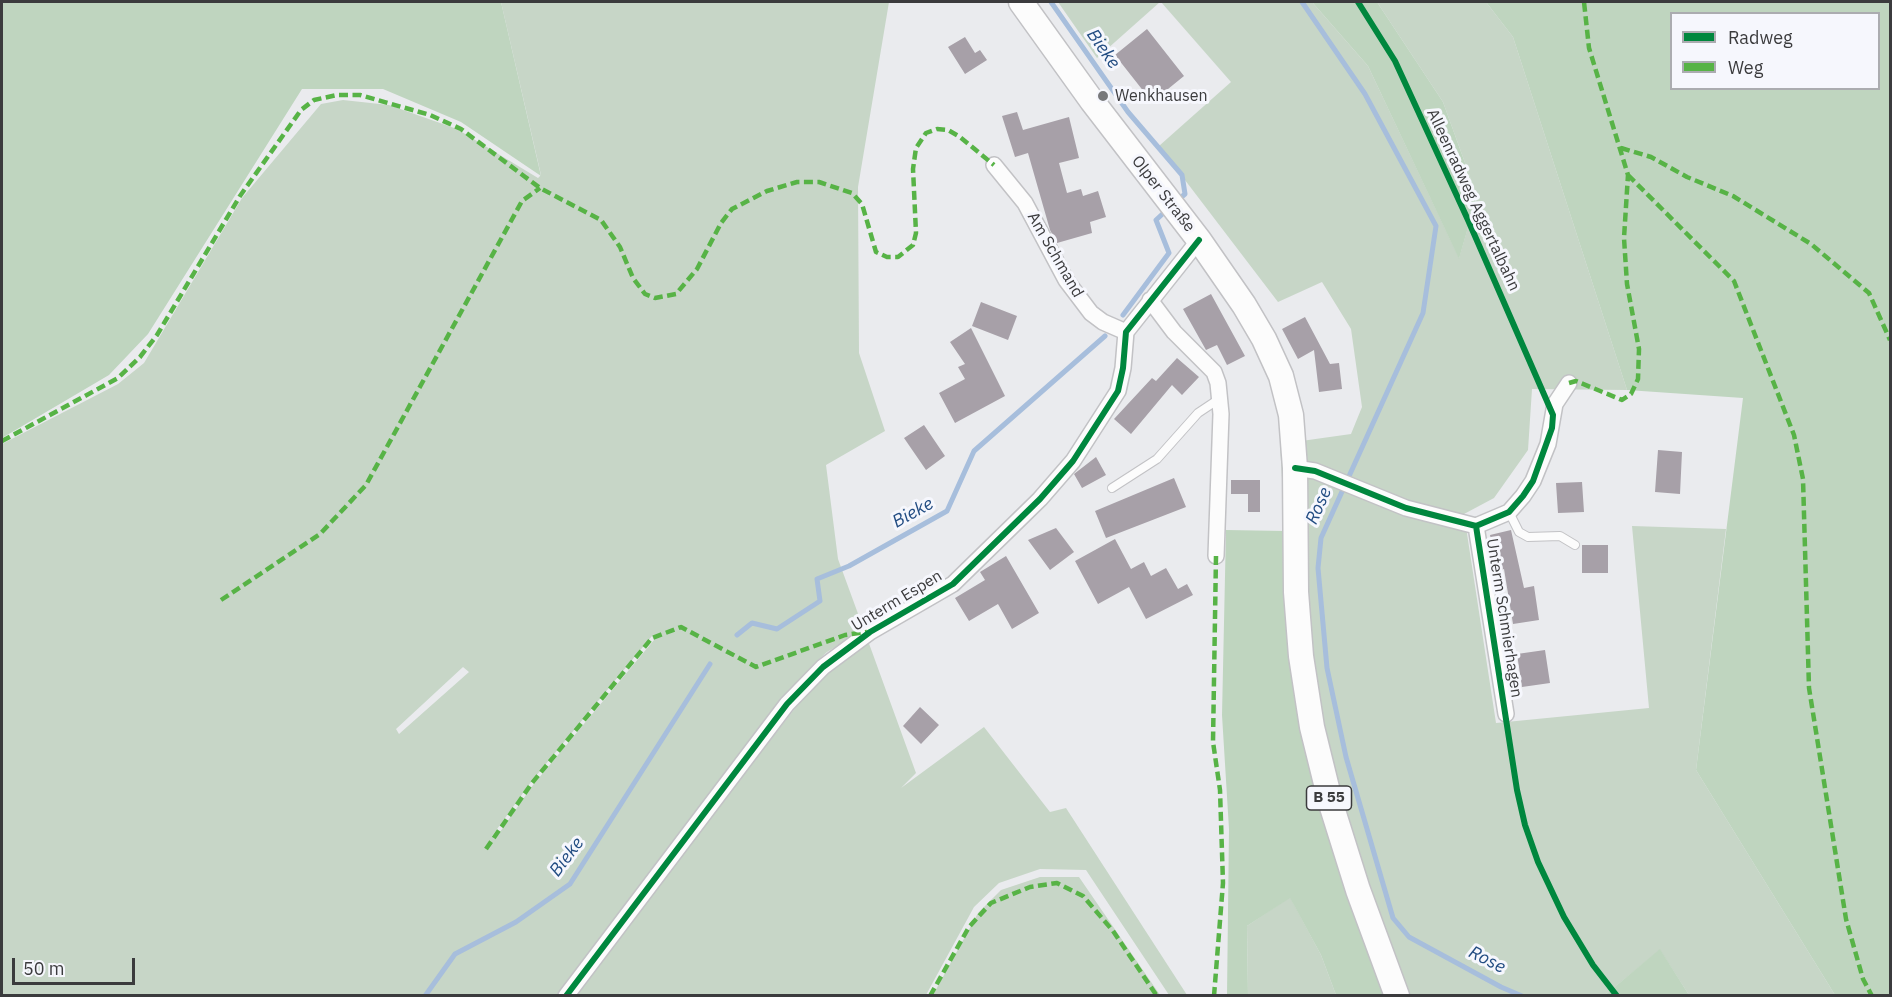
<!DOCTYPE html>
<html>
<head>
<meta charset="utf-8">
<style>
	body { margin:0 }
	#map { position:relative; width:1892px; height:997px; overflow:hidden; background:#eaebee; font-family:"IBM Plex Sans",sans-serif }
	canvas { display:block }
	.frame { position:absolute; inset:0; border:3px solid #3b3b3d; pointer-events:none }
	.legend { position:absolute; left:1670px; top:12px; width:210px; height:78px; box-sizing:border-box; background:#f6f7fd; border:2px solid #abacb0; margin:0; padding:8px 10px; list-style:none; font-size:18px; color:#3b3b3d }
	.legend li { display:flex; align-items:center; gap:12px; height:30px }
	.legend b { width:30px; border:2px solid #abacb0 }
	.scale { position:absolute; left:12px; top:958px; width:123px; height:27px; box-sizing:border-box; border:3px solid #3b3b3d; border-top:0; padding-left:8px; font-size:18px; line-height:21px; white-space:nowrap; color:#3b3b3d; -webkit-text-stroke:4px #f6f7fd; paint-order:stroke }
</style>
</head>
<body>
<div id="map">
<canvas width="1892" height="997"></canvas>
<div class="frame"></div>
<ul class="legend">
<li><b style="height:8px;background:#00873e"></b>Radweg</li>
<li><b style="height:8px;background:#57b346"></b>Weg</li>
</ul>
<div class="scale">50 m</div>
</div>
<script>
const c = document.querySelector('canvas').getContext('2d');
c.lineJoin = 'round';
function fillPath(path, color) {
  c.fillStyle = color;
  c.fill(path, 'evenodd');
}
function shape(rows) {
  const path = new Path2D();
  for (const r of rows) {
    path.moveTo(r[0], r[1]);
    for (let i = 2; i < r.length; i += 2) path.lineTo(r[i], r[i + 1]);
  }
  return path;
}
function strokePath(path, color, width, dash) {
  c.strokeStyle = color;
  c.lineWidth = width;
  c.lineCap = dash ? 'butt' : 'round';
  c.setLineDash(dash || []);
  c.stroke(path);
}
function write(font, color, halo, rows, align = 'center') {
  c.font = font + ' "IBM Plex Sans",sans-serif';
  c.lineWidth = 6;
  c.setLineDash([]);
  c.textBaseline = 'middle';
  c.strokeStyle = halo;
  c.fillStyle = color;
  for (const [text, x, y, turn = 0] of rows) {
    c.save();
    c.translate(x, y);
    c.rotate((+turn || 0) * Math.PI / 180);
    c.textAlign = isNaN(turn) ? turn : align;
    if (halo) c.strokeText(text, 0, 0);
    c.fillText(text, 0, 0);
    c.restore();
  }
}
const green = shape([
	[501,2,889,2,858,187,859,353,885,431,826,465,838,559,864,630,827,652,814,664,559,995,2,995,2,444,118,384,144,363,242,198,321,104,343,100,389,105,457,129,538,178,541,175],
	[652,636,654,640,533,785,495,839,492,836,531,782],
	[463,667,469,672,399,734,396,729],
	[1058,2,1160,2,1097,58],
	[1161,2,1312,2,1368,66,1459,258,1477,196,1443,102,1377,2,1486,2,1513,37,1627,390,1532,389,1528,450,1494,498,1464,514,1496,723,1649,708,1632,526,1726,529,1696,770,1835,995,1689,995,1660,950,1605,995,1385,995,1328,830,1285,531,1280,444,1351,434,1362,407,1351,329,1322,282,1278,302,1159,146,1231,82],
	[867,638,916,773,901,788,984,727,1050,812,1066,808,1187,995,1169,995,1086,870,1040,869,999,883,974,907,926,995,572,996,830,663],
	[1040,877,1079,877,1160,995,933,995,978,913,1001,890],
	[1290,897,1321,955,1336,995,1248,995,1247,926]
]);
const forest = shape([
	[2,2,501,2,541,176,461,122,383,89,302,89,148,334,109,375,2,438],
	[1312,2,1377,2,1443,102,1477,196,1459,259,1368,66],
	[1486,2,1890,2,1890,995,1835,995,1696,770,1743,398,1627,390,1513,37],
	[1672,14,1878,14,1878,88,1672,88],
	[1226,530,1285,531,1302,732,1385,995,1336,995,1321,955,1290,898,1247,926,1248,995,1227,995,1229,829,1222,715],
	[1660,949,1689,995,1605,995]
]);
const stream = shape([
	[1051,2,1128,112,1182,175,1185,194,1178,200],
	[1302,2,1365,94,1436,226,1423,313,1321,538,1318,568,1327,668,1346,757,1393,918,1409,937,1501,987,1522,996],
	[1123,315,1169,253,1156,220,1169,208],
	[737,635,752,623,777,629,820,601,817,579,849,566,947,511,974,451,1105,336],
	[425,996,455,954,516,922,570,884,710,664]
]);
const building = shape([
	[1147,29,1184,76,1152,102,1115,55],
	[965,37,975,53,980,50,987,60,965,74,948,47],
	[1017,112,1023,130,1069,117,1079,158,1059,163,1067,193,1081,189,1083,196,1098,191,1106,217,1090,222,1092,233,1057,243,1050,230,1028,153,1015,157,1002,116],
	[1211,294,1245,356,1227,365,1217,345,1206,350,1183,309],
	[981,302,1017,316,1008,340,972,326],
	[1305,317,1330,364,1339,363,1342,389,1319,392,1314,350,1298,359,1282,329],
	[971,328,1005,396,955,423,939,393,965,379,958,367,965,364,950,342],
	[1177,358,1199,377,1182,395,1172,385,1131,434,1114,419,1152,378,1156,381],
	[924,425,945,456,926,470,904,438],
	[1658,450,1682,452,1680,494,1655,492],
	[1096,457,1106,475,1082,488,1074,474],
	[1174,478,1186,507,1106,538,1095,511],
	[1231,480,1260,480,1260,512,1248,512,1248,494,1231,494],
	[1582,482,1584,512,1558,513,1556,483],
	[1056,528,1074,552,1050,570,1028,540],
	[1511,530,1524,588,1534,586,1539,620,1513,624,1504,569,1498,571,1490,535],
	[1115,539,1131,569,1144,562,1151,576,1166,568,1178,589,1187,584,1193,595,1146,619,1129,587,1098,604,1075,561],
	[1582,545,1608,545,1608,573,1582,573],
	[1006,556,1039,613,1012,629,998,604,969,621,955,598,985,580,980,572],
	[1545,650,1550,683,1522,687,1517,654],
	[920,707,939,725,921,744,903,726]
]);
const service = shape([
	[1112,488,1157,459,1198,413,1219,399],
	[1509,512,1519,532,1528,537,1560,536,1575,545]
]);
const minor = shape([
	[994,165,1025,203,1066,280,1091,313,1103,322,1126,332],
	[1150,300,1174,332,1214,372,1218,383,1221,414,1216,556],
	[1295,468,1315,471,1406,508,1476,526,1509,512,1523,496,1533,481,1548,444,1555,404,1569,383],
	[1476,526,1506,714],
	[566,996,787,704,823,667,870,632,953,584,1040,499,1073,461,1118,391,1123,368,1126,332,1199,240]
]);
const primary = shape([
	[1021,2,1092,101,1199,240,1244,305,1264,339,1281,376,1291,415,1295,468,1296,592,1301,656,1312,727,1331,804,1358,890,1397,996]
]);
const quiet = shape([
	[1621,148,1651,157,1687,177,1733,196,1811,244,1869,293,1890,340],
	[1628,175,1734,281,1794,435,1803,479,1809,688,1846,919,1863,979,1872,996],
	[1569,383,1576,381,1622,400,1631,394,1638,379,1639,349,1627,284,1624,238,1628,175,1589,48,1584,2],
	[2,441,118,378,140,357,157,335,240,196,301,110,314,100,337,95,360,95,430,115,461,129,540,188,601,220,620,247,633,278,645,294,655,298,676,294,697,269,721,223,732,209,767,191,797,182,819,182,852,193,862,204,876,252,887,257,898,257,913,245,916,233,913,169,916,148,926,133,937,129,948,130,960,137,994,165],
	[221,600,320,534,366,485,522,201,540,188],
	[486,849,532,783,652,638,681,627,756,667,845,635,867,632],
	[930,996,969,927,991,903,1030,887,1057,883,1083,896,1113,931,1157,996],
	[1214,996,1223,883,1220,790,1213,742,1216,556]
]);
const cycleway = shape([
	[1295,468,1315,471,1406,508,1476,526,1509,512,1523,496,1533,481,1552,428,1553,415,1468,220,1395,61,1358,2],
	[1476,526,1517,790,1525,825,1538,862,1564,917,1593,965,1617,996],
	[566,996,787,704,823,667,870,632,953,584,1040,499,1073,461,1118,391,1123,368,1126,332,1199,240]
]);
const markers = [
	[1103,96,6,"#78797b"]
];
const shields = [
	[1329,798,45]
];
const shieldNames = [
	["B 55",1329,798]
];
const poiNames = [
	["Wenkhausen",1115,96]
];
const streetNames = [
	["Olper Straße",1163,194,52],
	["Alleenradweg Aggertalbahn",1473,200,65],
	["Am Schmand",1055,255,60],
	["Unterm Espen",897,601,-31],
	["Unterm Schmierhagen",1504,618,81]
];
const waterNames = [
	["Bieke",1103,49,55],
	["Rose",1319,506,-66],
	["Bieke",913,513,-29],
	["Bieke",567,857,-53],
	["Rose",1487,960,27]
];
fillPath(green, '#c7d6c7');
fillPath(forest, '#bfd5bf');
strokePath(stream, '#a7bedc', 5);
fillPath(building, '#a7a0a8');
strokePath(service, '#c2c2c5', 10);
strokePath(minor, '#c2c2c5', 18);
strokePath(primary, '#c2c2c5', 27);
strokePath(service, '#fcfcfc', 8);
strokePath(minor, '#fcfcfc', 15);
strokePath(primary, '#fcfcfc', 24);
strokePath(quiet, '#57b346', 4.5, [9, 4.5]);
strokePath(cycleway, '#00873e', 6);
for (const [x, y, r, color] of markers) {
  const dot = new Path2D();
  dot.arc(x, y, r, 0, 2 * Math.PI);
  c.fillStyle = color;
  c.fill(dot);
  strokePath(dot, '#f6f7fd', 2);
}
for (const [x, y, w] of shields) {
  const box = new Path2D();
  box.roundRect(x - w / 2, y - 12, w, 24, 4.5);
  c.fillStyle = '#f6f7fd';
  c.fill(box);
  strokePath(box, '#3b3b3d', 1.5);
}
write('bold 15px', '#3b3b3d', null, shieldNames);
write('16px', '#3b3b3d', '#f6f7fd', poiNames, 'left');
write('16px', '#3b3b3d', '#f6f7fd', streetNames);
write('italic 18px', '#224c82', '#f6f7fd', waterNames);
</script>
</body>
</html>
